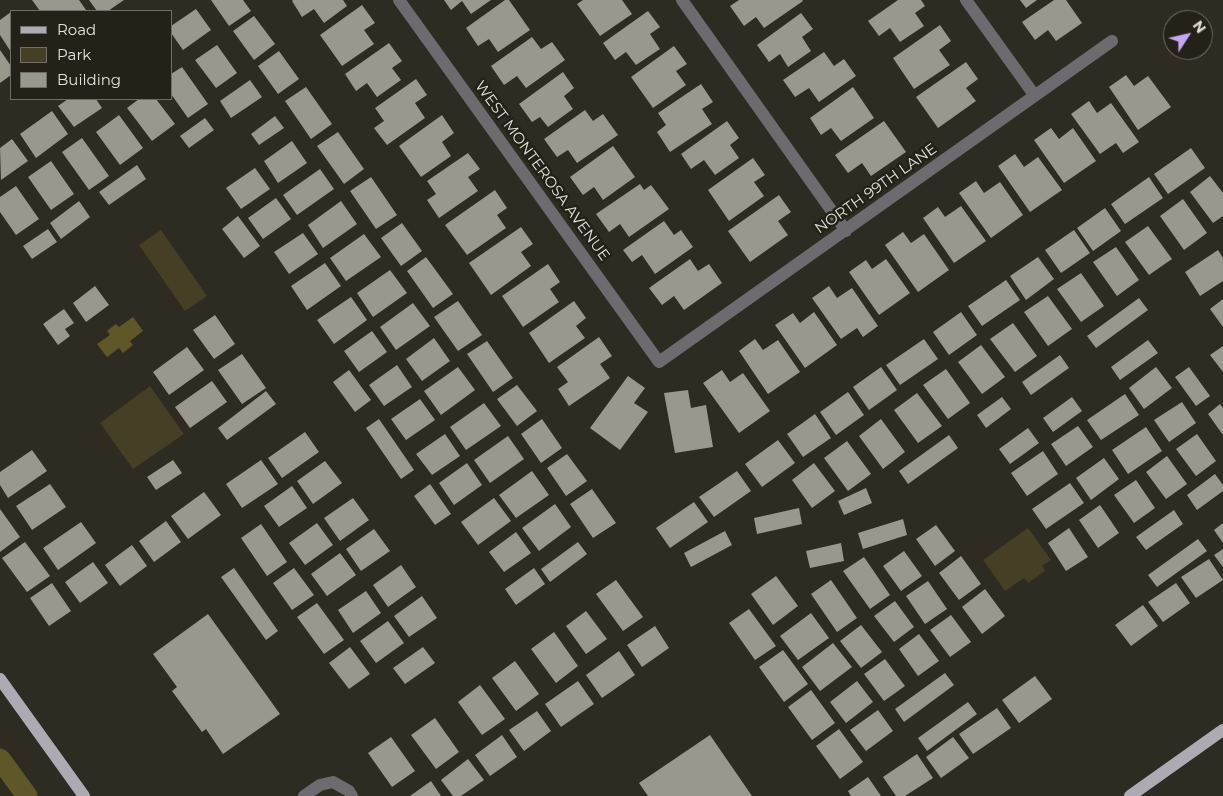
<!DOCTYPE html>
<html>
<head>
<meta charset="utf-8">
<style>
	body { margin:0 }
	#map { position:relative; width:1223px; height:796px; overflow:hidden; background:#2e2c22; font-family:Montserrat,sans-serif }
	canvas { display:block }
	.legend { position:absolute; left:10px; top:10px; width:162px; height:90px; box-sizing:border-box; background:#242218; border:1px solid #706e66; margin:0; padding:6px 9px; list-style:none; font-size:15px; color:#e2e1da }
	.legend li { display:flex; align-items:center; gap:10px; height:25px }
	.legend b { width:25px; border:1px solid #706e66 }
	.north { position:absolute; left:1163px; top:10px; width:50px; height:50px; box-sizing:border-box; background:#242218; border:1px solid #706e66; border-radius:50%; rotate:55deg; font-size:14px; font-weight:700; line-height:20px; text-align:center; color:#e2e1da }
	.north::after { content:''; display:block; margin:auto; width:18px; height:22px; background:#c5a7f1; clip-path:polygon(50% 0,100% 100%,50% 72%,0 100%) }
</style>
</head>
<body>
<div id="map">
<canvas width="1223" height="796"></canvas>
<ul class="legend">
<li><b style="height:6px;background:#adaab4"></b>Road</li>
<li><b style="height:14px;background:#443f25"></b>Park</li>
<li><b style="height:14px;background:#9a988c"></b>Building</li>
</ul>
<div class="north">N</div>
</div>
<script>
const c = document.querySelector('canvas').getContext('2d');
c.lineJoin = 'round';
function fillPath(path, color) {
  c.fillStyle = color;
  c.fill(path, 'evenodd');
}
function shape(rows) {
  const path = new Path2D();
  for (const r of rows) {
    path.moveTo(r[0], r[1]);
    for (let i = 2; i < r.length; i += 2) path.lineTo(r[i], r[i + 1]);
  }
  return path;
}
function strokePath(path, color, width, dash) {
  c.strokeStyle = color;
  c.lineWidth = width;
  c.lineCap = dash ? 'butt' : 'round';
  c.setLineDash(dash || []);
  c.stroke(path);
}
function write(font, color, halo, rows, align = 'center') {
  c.font = font + ' Montserrat,sans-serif';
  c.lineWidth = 5;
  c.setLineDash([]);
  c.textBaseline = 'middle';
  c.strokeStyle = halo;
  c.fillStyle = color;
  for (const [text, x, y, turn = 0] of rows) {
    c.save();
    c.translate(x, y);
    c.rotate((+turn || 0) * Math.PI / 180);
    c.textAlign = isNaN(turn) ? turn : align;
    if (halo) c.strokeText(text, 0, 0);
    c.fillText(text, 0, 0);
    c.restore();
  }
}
const green = shape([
	[161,230,207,296,185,311,139,245],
	[150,386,184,434,133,469,100,423],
	[1028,528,1051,560,1042,566,1045,571,1028,583,1024,578,1005,591,983,560]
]);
const water = shape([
	[133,317,143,331,130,341,133,345,123,353,119,348,107,357,97,344,110,335,107,331,116,324,119,327]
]);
const canal = shape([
	[0,759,27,796]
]);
const building = shape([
	[32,0,79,0,86,10,84,11,40,11],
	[89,0,124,0,108,11,97,11],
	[211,0,243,0,251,11,229,26],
	[293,0,343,0,347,6,324,23,314,9,302,17,292,1],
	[444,0,491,0,471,14,462,1,451,10],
	[505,0,509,0,530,30,498,52,489,39,478,46,466,28],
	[583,0,622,0,632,14,600,36,577,4],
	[739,0,802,0,803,1,764,28,756,17,744,26,730,6],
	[898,0,921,0,925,6,915,13,924,26,900,42,890,28,879,36,868,21],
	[1020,0,1037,0,1026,8],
	[1054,0,1066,0,1082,23,1056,41,1048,30,1035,40,1022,22],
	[362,5,375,23,364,30,374,44,342,66,320,35],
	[196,9,211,30,183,50,171,33,171,26],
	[648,11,660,27,650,34,660,49,636,65,626,52,615,60,603,43],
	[11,12,11,52,0,35,0,20],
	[801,13,813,29,802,37,811,51,788,67,780,54,769,62,757,45],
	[254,16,275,44,254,60,233,31],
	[940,25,951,41,939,50,950,65,914,89,893,58],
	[532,37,541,49,552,42,565,60,526,88,517,76,504,85,491,66],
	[389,43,402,61,392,68,401,80,377,97,367,83,356,91,345,74],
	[217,45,237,73,216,88,195,60],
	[674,46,687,64,676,71,686,85,653,108,631,77],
	[0,50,11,66,11,75,0,83],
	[279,51,299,79,278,94,258,66],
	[824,52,834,66,844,59,856,76,819,102,809,88,795,97,783,80],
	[966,62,978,79,966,88,976,101,938,128,916,97],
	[182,67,208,104,188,118,171,94,171,74],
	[563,72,574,88,564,96,573,109,548,127,540,117,532,122,519,104],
	[1126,75,1134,86,1148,76,1171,107,1138,130,1109,87],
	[416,79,427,95,415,103,425,118,387,145,374,128,384,121,375,108],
	[250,80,262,97,231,118,220,101],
	[701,84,713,102,702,109,712,124,670,152,657,132,666,125,658,113],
	[306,87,332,124,311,139,285,101],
	[853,87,874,118,841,141,831,128,821,135,810,118],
	[68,99,96,99,102,108,74,127,58,106],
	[139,99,156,99,175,124,152,141,127,108],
	[1089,101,1097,113,1111,103,1139,142,1123,153,1116,143,1100,154,1071,114],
	[585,110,593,121,603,114,618,135,577,163,568,150,557,157,544,139],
	[52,111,68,134,36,158,20,134],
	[119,115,143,148,120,165,96,132],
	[442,115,454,133,442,142,451,156,421,177,399,146],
	[275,116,284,128,259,145,251,134],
	[205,118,214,130,189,148,180,136],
	[727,121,739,138,730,145,739,158,715,175,704,160,691,169,681,154],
	[884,121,906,152,871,176,862,163,848,173,835,155],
	[1051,128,1059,139,1073,128,1096,161,1064,183,1034,140],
	[338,132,364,169,344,184,317,146],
	[82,138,109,176,89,190,62,152],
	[12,139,28,161,1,180,0,148],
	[292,141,307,163,278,183,264,161],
	[613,146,635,177,603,200,594,187,583,195,570,177],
	[1191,148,1205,168,1168,194,1154,174],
	[468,153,480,169,468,177,478,191,439,218,427,200,436,194,427,181],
	[1015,154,1024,167,1038,157,1062,190,1030,212,998,166],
	[753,158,765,175,754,182,764,196,729,221,708,190],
	[51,161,74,194,51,210,28,177],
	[137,165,146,179,109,205,99,192],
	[255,168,270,189,241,209,226,188],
	[320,169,334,189,297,215,283,195],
	[1210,176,1223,193,1223,216,1213,223,1190,192],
	[371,177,397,215,376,229,350,191],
	[1149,177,1163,198,1125,224,1111,204],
	[976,181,984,193,1000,182,1023,215,991,238,959,193],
	[640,184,644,190,651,185,669,209,629,237,620,224,609,232,596,214],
	[16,186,39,219,16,235,0,212,0,197],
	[495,190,507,208,497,215,506,228,467,255,445,225],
	[779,195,791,212,778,221,788,235,750,262,728,231],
	[276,198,291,219,263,239,248,218],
	[1183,199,1207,233,1184,250,1160,216],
	[79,201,90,217,61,239,50,223],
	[341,201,357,224,323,248,308,225],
	[961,206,986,241,954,263,923,218,938,207,945,217],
	[1105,208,1121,231,1093,251,1077,228],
	[238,216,260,246,244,258,222,229],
	[664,221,674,235,681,230,693,247,655,274,642,255,632,262,623,250],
	[402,223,422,251,401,266,381,238],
	[1148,226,1172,259,1149,275,1125,242],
	[521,227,533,244,521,252,531,266,491,295,469,263],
	[48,229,57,242,32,259,23,246],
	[1074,230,1090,253,1061,273,1045,250],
	[903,232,911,243,924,234,949,270,918,292,885,245],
	[303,233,318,254,289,274,274,252],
	[364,234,381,257,346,281,330,258],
	[1116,247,1139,280,1117,296,1093,262],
	[1218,250,1223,258,1223,281,1200,296,1185,272],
	[426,257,453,294,433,308,407,271],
	[1038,257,1054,279,1026,300,1010,276],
	[690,259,698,271,709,264,722,283,684,310,674,296,662,305,649,288],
	[886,259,910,293,879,315,849,272,866,260,872,269],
	[325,263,341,286,307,310,291,286],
	[548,264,560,282,550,289,559,302,523,327,502,296],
	[390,270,407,293,373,317,357,293],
	[1081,273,1104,306,1081,322,1057,289],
	[1006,280,1020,300,982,326,968,306],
	[95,286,109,305,86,322,73,303],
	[829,286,837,298,852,288,878,326,863,337,857,328,841,339,812,298],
	[1048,296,1072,329,1048,346,1024,312],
	[351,297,367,320,334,344,317,320],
	[1139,298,1148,310,1096,348,1087,336],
	[1223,299,1223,327,1210,309],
	[458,301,482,335,458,351,434,317],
	[574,301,586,318,576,326,585,338,549,363,529,333],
	[413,303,430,326,396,350,380,327],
	[64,309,74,323,65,329,70,336,58,345,43,324],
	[814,312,837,345,805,368,775,325,793,313,800,323],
	[961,312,977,335,949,355,933,332],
	[215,315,235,344,214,359,193,330],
	[1013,323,1037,356,1015,372,990,339],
	[372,331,387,352,359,372,344,351],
	[599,337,612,356,600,364,610,378,569,406,558,389,568,382,557,367],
	[434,338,450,361,422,381,406,359],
	[755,339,763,350,778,340,800,372,768,394,739,351],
	[924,339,938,359,900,385,886,365],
	[1148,340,1158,353,1120,380,1111,367],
	[487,341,513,378,493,392,467,354],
	[981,345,1005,377,982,394,958,362],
	[1223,346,1223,372,1210,355],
	[187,347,204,370,169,395,153,372],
	[242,354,266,388,242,404,218,370],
	[1060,355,1069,368,1031,395,1022,382],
	[397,365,412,387,384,406,369,385],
	[458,367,475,390,441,415,424,391],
	[881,367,897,390,869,410,853,387],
	[1156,367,1172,388,1144,409,1129,388],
	[1189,367,1210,396,1196,406,1175,377],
	[946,369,970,403,948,419,923,385],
	[349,370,371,400,355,412,333,382],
	[722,370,730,382,743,373,770,411,739,433,703,383],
	[628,376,645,388,634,403,648,412,620,450,590,428],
	[212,381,227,402,190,428,175,407],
	[517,385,537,411,517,426,497,399],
	[688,390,691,408,706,405,713,447,675,453,664,393],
	[266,391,276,404,227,440,218,428],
	[848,392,864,415,836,435,820,412],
	[917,393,942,426,918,443,894,410],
	[1125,394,1139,415,1101,440,1087,420],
	[1002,397,1011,409,986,428,977,415],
	[1072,397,1082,411,1053,432,1043,418],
	[420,399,435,420,406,440,391,419],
	[1182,402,1196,423,1169,442,1154,420],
	[484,403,501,426,466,450,450,427],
	[1220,404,1223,408,1223,435,1208,414],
	[815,414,831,438,803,457,787,434],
	[379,419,414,470,401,479,366,428],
	[542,419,562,448,541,463,521,434],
	[881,419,905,452,883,469,859,436],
	[1078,426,1093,447,1066,466,1051,444],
	[1146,427,1162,451,1128,474,1112,450],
	[1028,428,1039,443,1010,464,999,449],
	[305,432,319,452,282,478,268,458],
	[445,434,460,456,432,475,416,454],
	[1197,434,1216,461,1196,476,1176,449],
	[949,435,958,448,908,484,899,471],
	[508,436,524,459,490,483,474,460],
	[778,440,795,463,762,487,745,464],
	[847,441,871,474,848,491,824,458],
	[32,450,47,471,8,498,0,485,0,472],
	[1043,451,1058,474,1027,496,1011,473],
	[567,454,587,481,566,496,547,468],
	[1167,456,1187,484,1166,499,1146,472],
	[1104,458,1119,479,1091,500,1076,478],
	[173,460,182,473,156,490,147,477],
	[261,460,278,484,242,508,226,484],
	[325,461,342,483,313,504,297,481],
	[467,463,482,485,454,505,439,483],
	[814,463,835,491,812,508,792,480],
	[532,471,549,495,516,518,499,495],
	[737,471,751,491,714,517,699,497],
	[1215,474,1223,485,1223,491,1197,510,1187,495],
	[1136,480,1155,508,1134,523,1114,495],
	[1070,483,1084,503,1046,529,1032,509],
	[50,484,66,507,32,530,16,506],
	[430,484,451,514,435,525,414,496],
	[292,486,307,508,279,527,264,506],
	[866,488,872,503,844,515,838,501],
	[592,489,616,523,593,538,570,504],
	[204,492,221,515,188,539,171,516],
	[353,498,369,520,340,541,324,518],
	[494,498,511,521,478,545,461,522],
	[694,502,708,522,670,548,656,528],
	[555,504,571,527,539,551,522,528],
	[1100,505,1119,533,1098,548,1079,520],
	[799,508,802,524,757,534,754,518],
	[0,509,20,537,0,552],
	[1174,510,1183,524,1146,550,1136,537],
	[903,519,907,535,863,549,858,533],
	[166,521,181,542,154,562,139,541],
	[81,522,96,543,58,570,43,548],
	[317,523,333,545,305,565,289,543],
	[1223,523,1223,543,1214,530],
	[261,524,287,562,267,576,241,538],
	[936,525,955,551,935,566,916,539],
	[1069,528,1088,557,1066,571,1048,543],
	[374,529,390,551,361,571,346,549],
	[725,531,732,545,691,567,684,553],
	[516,532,531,553,504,572,489,552],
	[1198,539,1207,551,1157,587,1148,575],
	[25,542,50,576,27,592,2,558],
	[578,542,587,554,550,582,541,569],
	[841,543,844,561,810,568,806,551],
	[132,545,147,566,120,586,105,565],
	[1223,549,1223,567,1214,555],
	[904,551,922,576,901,591,883,566],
	[340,553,356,575,327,596,311,574],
	[961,556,981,584,959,600,939,573],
	[864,557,890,595,870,609,843,571],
	[1209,559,1223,580,1196,598,1181,577],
	[93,562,108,583,80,603,65,582],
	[401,565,416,587,388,607,373,585],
	[234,568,278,631,266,640,221,577],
	[294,568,314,595,292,610,273,583],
	[534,568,545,584,516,605,505,589],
	[776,576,798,606,773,625,751,594],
	[616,580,643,617,623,631,596,594],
	[831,580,857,618,837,632,811,594],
	[928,581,947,609,925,624,906,596],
	[52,583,71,611,49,626,30,598],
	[1176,583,1190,603,1163,622,1148,602],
	[985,589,1005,616,982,634,962,607],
	[366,591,381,613,353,633,338,610],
	[422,596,437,618,409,637,394,616],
	[895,601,914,627,894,642,874,616],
	[317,603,344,640,324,654,297,617],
	[1143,605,1158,626,1131,646,1115,625],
	[749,609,776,646,755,660,729,623],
	[586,611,607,639,586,654,566,626],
	[811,613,829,638,798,660,780,636],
	[208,614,280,714,223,754,206,729,202,732,172,691,177,687,153,654],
	[951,615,971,642,950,657,930,630],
	[388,621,404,643,376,663,360,641],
	[861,625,882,652,861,668,840,641],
	[655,626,669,648,642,667,627,645],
	[554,632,578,666,556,683,531,649],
	[919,634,939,661,918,676,899,649],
	[833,643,852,667,820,691,802,667],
	[350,647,370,674,349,689,329,663],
	[423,647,435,663,405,684,393,668],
	[783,650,808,684,784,702,759,667],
	[619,651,635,675,602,698,586,675],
	[885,659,905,686,884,701,864,674],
	[515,661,539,694,516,711,492,678],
	[945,673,954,685,904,722,895,709],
	[1035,676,1052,699,1019,723,1002,700],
	[578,681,594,704,561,727,545,704],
	[857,681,873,702,846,723,830,702],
	[480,685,505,719,482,735,458,702],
	[811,690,835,723,812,740,788,707],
	[968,702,977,714,927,751,918,738],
	[997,708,1011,728,973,754,959,734],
	[878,710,893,731,866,751,850,730],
	[537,711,551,731,524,751,509,730],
	[435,718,459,752,436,769,411,735],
	[839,729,863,762,840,779,816,746],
	[502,735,517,757,490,776,475,755],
	[710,735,752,796,648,796,639,783],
	[391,737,415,771,392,787,368,753],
	[953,737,969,758,941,778,926,757],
	[917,754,933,778,905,796,896,796,883,777],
	[468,759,484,780,461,796,453,796,441,780],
	[868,777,881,796,851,796,848,791],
	[431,781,441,796,410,796]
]);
const minor = shape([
	[399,0,659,362,1112,41],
	[682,0,846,231],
	[966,0,1035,96],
	[304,796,320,785,333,782,349,791,352,796]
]);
const major = shape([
	[0,679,84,796],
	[1130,796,1223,730]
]);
const streetNames = [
	["WEST MONTEROSA AVENUE",542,171,54],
	["NORTH 99TH LANE",876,189,-35]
];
fillPath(green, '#443f25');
fillPath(water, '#605729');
strokePath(canal, '#605729', 21);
fillPath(building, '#9a988c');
strokePath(minor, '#6d6b70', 12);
strokePath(major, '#adaab4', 12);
write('15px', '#e2e1da', '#242218', streetNames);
</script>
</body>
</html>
